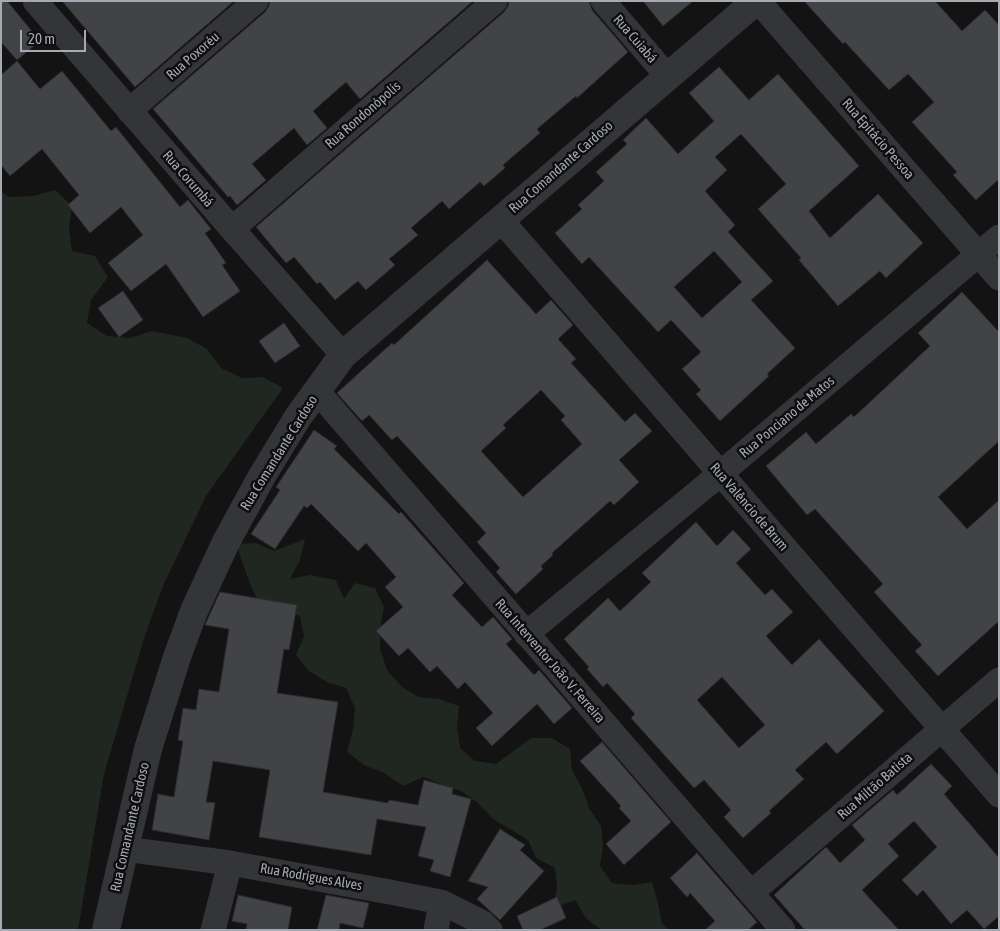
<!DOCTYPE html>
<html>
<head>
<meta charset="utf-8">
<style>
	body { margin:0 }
	#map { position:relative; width:1000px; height:931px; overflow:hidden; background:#131314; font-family:"Asap Condensed",sans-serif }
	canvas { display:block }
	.frame { position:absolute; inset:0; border:2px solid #a6aab3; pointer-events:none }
	.scale { position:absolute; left:20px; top:30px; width:66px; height:22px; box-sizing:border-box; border:2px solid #a6aab3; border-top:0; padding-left:6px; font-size:15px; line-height:18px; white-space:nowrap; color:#a6aab3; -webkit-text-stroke:4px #0e0e0f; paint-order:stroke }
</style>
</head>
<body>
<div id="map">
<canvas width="1000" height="931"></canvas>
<div class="frame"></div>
<div class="scale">20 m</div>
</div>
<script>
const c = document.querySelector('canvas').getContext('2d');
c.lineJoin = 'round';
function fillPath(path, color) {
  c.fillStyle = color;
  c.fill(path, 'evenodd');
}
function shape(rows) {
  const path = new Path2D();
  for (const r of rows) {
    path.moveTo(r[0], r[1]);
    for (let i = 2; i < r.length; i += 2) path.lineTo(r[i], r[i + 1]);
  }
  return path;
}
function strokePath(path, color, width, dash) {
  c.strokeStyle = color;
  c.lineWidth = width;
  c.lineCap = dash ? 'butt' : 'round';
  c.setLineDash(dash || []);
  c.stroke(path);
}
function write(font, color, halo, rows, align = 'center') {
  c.font = font + ' "Asap Condensed",sans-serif';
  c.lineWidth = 5;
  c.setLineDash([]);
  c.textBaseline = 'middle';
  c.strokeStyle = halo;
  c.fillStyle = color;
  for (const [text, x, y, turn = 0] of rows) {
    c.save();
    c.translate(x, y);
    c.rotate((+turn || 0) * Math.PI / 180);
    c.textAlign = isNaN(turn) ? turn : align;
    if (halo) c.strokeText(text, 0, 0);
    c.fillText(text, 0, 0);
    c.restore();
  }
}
const green = shape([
	[55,190,72,206,69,229,72,251,95,256,108,277,91,300,87,323,107,336,130,338,152,331,187,338,207,349,221,368,242,378,263,377,283,388,206,496,163,586,145,635,104,774,78,930,1,930,1,192,10,197,33,196],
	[305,539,300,560,290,579,310,575,336,580,344,599,355,583,375,588,384,607,380,628,380,649,387,670,402,687,419,697,439,699,459,706,457,728,460,748,475,761,496,764,531,738,552,738,570,749,572,770,582,788,589,808,601,826,603,846,600,866,612,883,633,885,652,882,658,903,662,923,669,930,601,930,586,918,575,900,554,908,557,888,555,868,536,858,528,840,493,819,478,803,461,791,423,777,403,786,384,773,364,765,347,752,353,729,355,708,346,688,327,682,309,671,296,655,304,636,300,616,259,603,250,584,236,544,256,543,274,551]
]);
const building = shape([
	[1,1,7,1,40,41,17,60,1,42,1,1],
	[62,1,234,1,135,87,62,1],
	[270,1,473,1,360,99,346,82,313,111,327,128,307,145,294,128,252,164,266,180,237,205,230,196,228,197,153,109,265,12,269,6,270,1],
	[509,1,589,1,592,10,628,52,577,98,576,96,537,129,540,133,503,165,505,168,484,186,480,182,449,209,442,201,411,228,418,235,389,259,395,265,366,290,358,281,335,300,320,282,317,284,294,257,286,263,256,227,504,12,508,6,509,1],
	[643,1,693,1,663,26,643,1],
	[804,1,935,1,962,31,985,10,999,25,999,179,976,200,953,175,957,172,912,122,934,102,908,74,889,90,845,42,843,44,804,1],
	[17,61,40,89,62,71,111,131,116,127,180,207,188,200,211,229,205,233,226,263,222,265,240,291,203,317,166,264,131,291,108,263,143,235,121,207,90,233,68,205,79,195,42,149,10,176,1,165,1,75,17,61],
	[719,67,749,100,778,74,859,166,809,211,830,238,878,194,923,243,886,278,880,271,838,306,799,260,801,258,758,209,786,184,741,134,715,157,727,170,705,191,735,225,728,232,773,281,751,300,795,348,767,374,769,376,720,421,696,394,701,390,682,369,701,352,671,320,658,332,589,257,582,264,555,233,582,209,578,205,604,181,596,172,627,144,623,140,646,118,678,154,714,121,689,93,719,67],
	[714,251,742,282,702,318,674,287,714,251],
	[487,260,536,314,551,300,573,325,558,339,576,359,571,363,625,422,635,413,652,431,619,460,639,482,614,505,610,501,552,553,553,555,541,566,543,569,516,594,496,572,500,568,477,542,486,533,397,436,392,440,369,415,362,421,337,393,392,343,394,345,487,260],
	[541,390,565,416,561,420,582,444,523,497,481,451,506,428,503,425,541,390],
	[123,291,143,320,119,337,98,308,123,291],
	[962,292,999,332,999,441,938,497,967,529,999,500,999,621,938,676,915,651,922,645,874,592,883,584,815,509,807,515,766,466,806,432,816,444,851,414,854,417,930,346,918,333,962,292],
	[284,323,300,346,275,363,259,341,284,323],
	[314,430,337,446,334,449,399,514,401,512,464,583,452,595,482,627,493,617,512,639,506,644,534,675,539,670,572,708,554,724,537,704,492,746,476,728,493,713,465,682,458,689,437,666,430,672,408,648,399,656,376,631,403,607,385,587,396,577,366,543,358,551,311,504,307,508,304,506,275,549,251,534,280,490,276,487,314,430],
	[696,522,717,546,733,530,751,549,736,563,765,595,772,589,793,612,766,636,792,665,819,639,884,711,837,754,826,742,795,770,804,779,769,811,771,813,743,838,724,817,731,810,704,780,694,788,631,718,635,714,607,683,603,687,587,669,589,667,564,639,608,598,620,611,651,582,642,573,696,522],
	[722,677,765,725,739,748,697,700,722,677],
	[220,592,297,605,289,650,284,649,277,693,338,702,323,792,388,803,389,800,418,805,424,780,453,788,452,794,471,799,450,877,430,871,434,860,418,856,426,827,377,819,371,855,259,837,270,770,213,761,206,802,215,803,209,840,152,830,158,794,174,797,183,741,178,740,183,708,196,710,199,689,219,692,229,629,205,625,220,592],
	[602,742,671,822,624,865,606,844,631,821,619,808,621,806,580,761,602,742],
	[931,764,952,786,944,794,999,858,999,916,984,929,967,910,951,924,923,890,917,896,902,880,937,847,914,821,888,844,899,856,862,890,899,930,805,930,774,895,826,847,840,863,865,840,852,825,893,790,897,795,931,764],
	[500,829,525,845,520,850,544,871,500,920,477,899,488,887,468,881,500,829],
	[697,853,757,922,748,930,705,930,715,921,690,893,687,897,670,878,697,853],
	[238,895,292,907,288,930,246,930,247,924,232,921,238,895],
	[326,895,369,903,363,928,340,923,339,930,317,930,326,895],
	[557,897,566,918,540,930,523,930,517,916,557,897]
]);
const minor = shape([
	[35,1,232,229,343,355],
	[603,1,668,77],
	[758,1,999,278],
	[129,111,256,1],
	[500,219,999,795],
	[232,229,495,1],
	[317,391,783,930],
	[526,634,720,474,999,237],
	[125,849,230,863,390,892,441,902,483,923,490,930],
	[751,893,999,680],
	[213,930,230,863],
	[436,930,441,902]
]);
const tertiary = shape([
	[106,930,148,749,177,657,194,611,226,542,262,476,298,417,343,355,756,1]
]);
const streetNames = [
	["Rua Cuiabá",635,39,49],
	["Rua Poxoréu",193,56,-41],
	["Rua Rondonópolis",363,115,-41],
	["Rua Epitácio Pessoa",878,139,49],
	["Rua Comandante Cardoso",561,167,-41],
	["Rua Corumbá",188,179,49],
	["Rua Ponciano de Matos",787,417,-40],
	["Rua Comandante Cardoso",279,453,-58],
	["Rua Valêncio de Brum",749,507,49],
	["Rua Interventor João V. Ferreira",550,661,49],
	["Rua Miltão Batista",875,786,-41],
	["Rua Comandante Cardoso",130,827,-77],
	["Rua Rodrigues Alves",311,877,10]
];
fillPath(green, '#202620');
fillPath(building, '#424347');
strokePath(building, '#2d2d30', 1);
strokePath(minor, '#343539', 25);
strokePath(tertiary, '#343539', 28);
write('14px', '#a6aab3', '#0e0e0f', streetNames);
</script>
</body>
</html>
